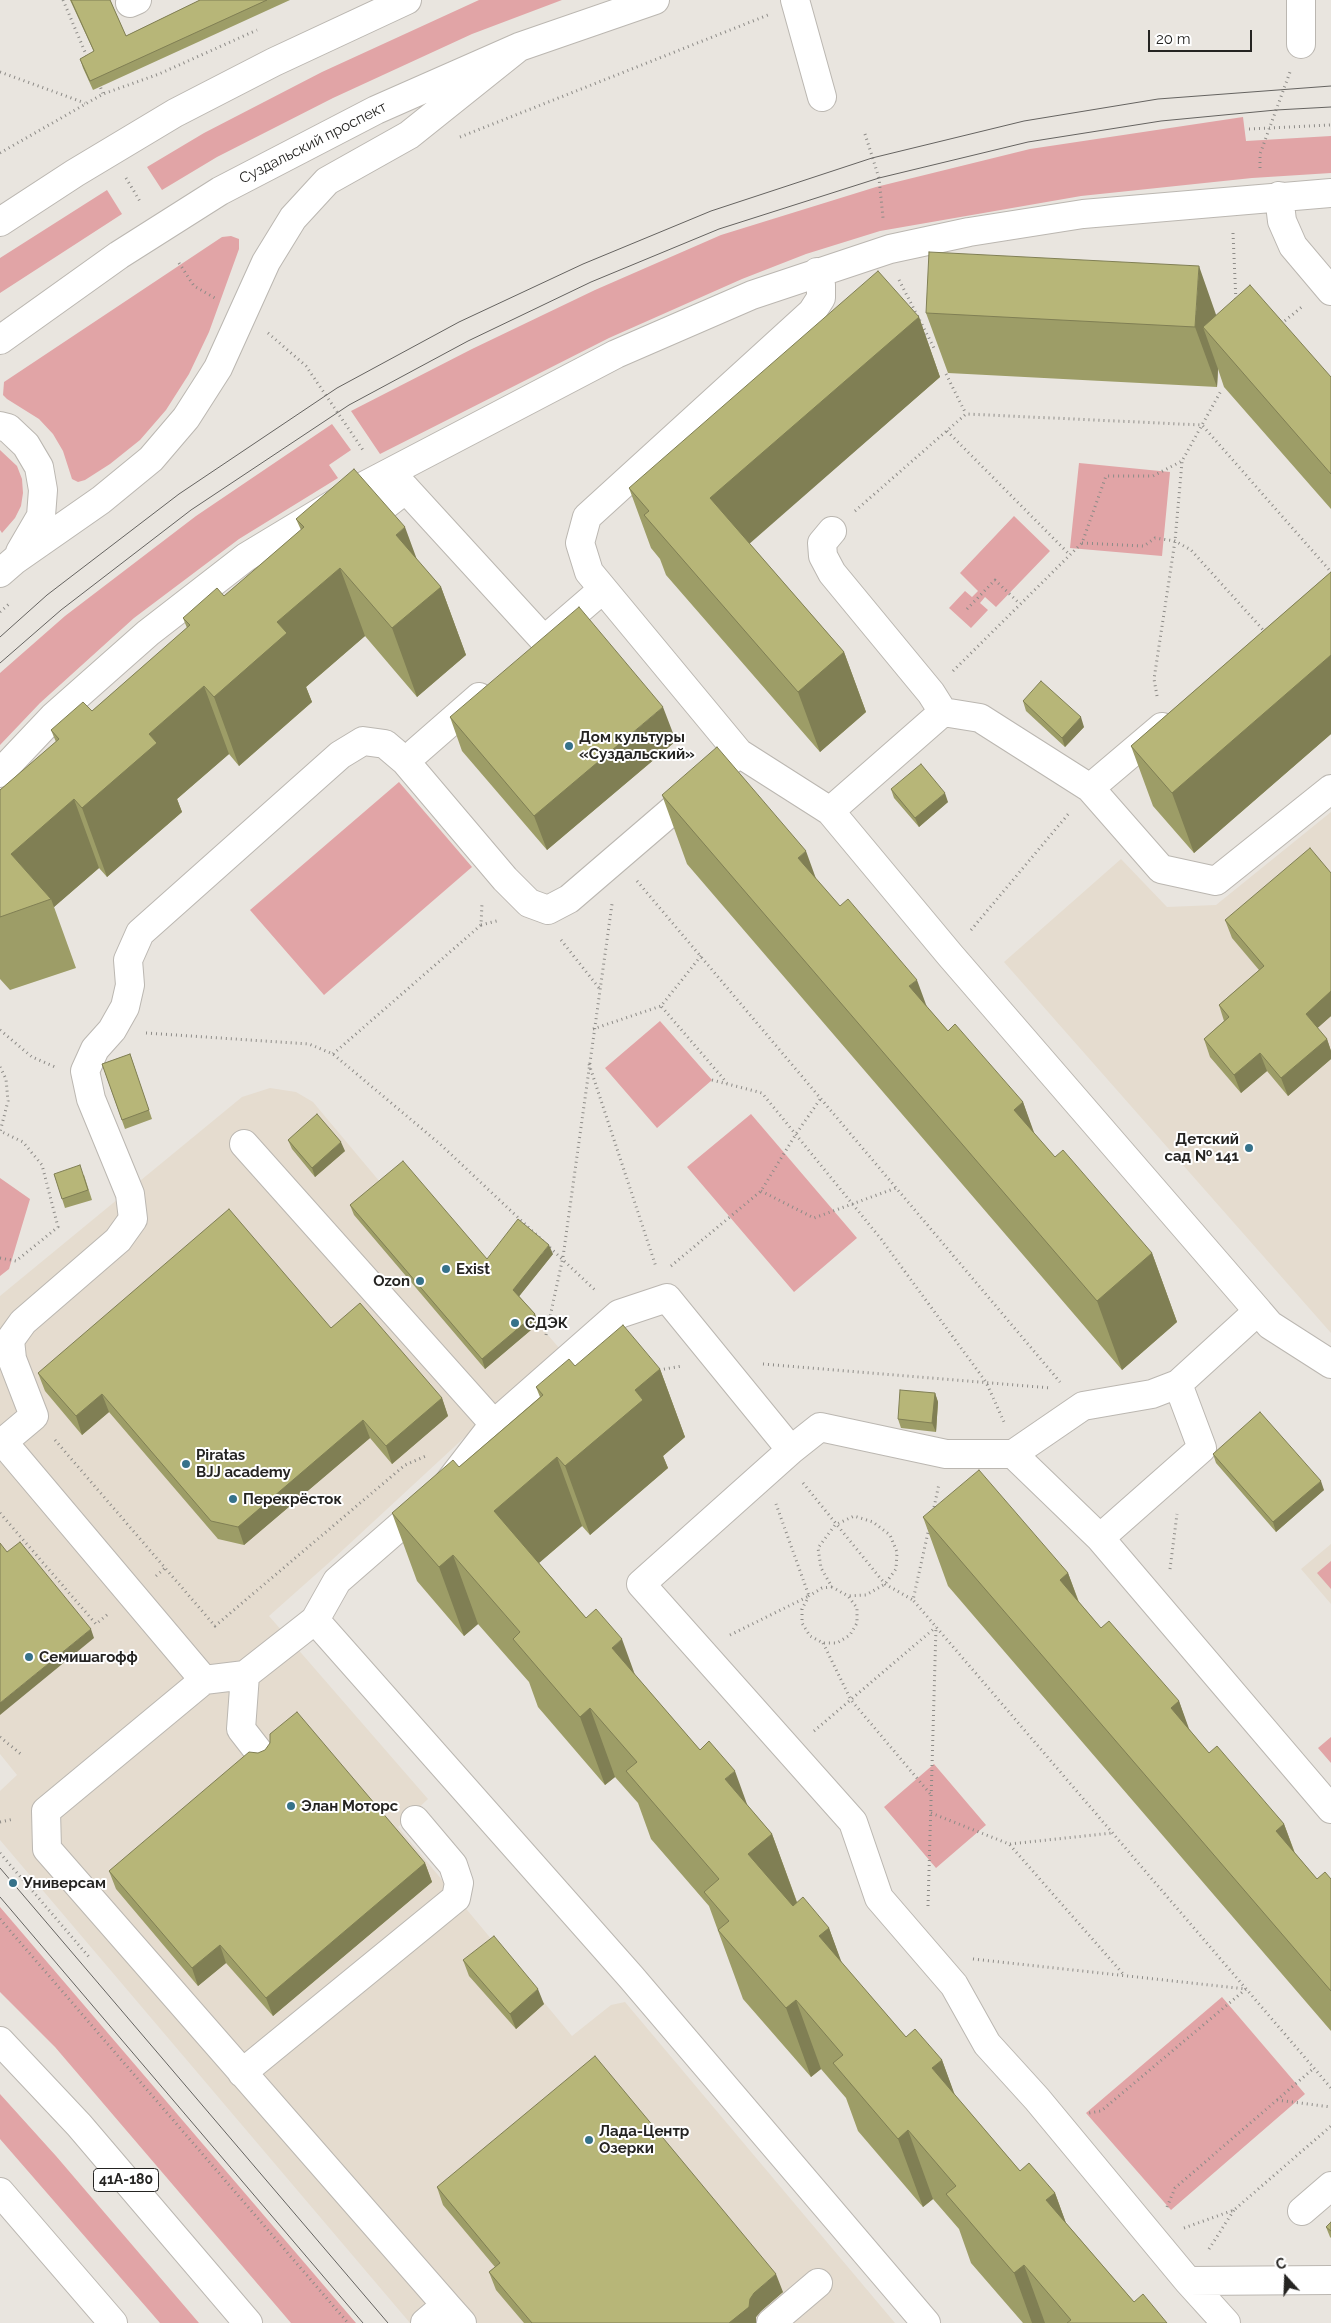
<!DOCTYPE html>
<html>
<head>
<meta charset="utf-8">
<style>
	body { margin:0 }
	#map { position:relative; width:1331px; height:2323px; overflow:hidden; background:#e9e5df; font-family:Raleway,sans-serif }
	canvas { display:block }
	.north { position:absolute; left:1261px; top:2253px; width:50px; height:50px; -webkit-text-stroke:4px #fff; paint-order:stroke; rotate:340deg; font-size:14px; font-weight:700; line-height:20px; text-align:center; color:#252422 }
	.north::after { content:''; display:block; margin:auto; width:18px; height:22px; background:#252422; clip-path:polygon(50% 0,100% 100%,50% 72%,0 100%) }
	.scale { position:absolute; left:1148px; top:30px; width:104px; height:22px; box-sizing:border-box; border:2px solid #252422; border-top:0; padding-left:6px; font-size:15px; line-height:18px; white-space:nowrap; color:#252422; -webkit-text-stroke:4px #fff; paint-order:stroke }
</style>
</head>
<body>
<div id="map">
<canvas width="1331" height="2323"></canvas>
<div class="north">С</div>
<div class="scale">20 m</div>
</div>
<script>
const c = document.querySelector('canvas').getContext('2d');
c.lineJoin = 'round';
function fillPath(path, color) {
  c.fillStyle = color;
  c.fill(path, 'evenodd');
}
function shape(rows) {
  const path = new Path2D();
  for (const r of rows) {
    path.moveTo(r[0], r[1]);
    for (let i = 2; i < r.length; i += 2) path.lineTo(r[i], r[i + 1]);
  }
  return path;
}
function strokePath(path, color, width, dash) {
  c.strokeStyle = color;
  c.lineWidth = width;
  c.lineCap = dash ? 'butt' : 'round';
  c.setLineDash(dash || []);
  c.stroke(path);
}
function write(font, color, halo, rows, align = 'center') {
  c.font = font + ' Raleway,sans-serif';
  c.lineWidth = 4;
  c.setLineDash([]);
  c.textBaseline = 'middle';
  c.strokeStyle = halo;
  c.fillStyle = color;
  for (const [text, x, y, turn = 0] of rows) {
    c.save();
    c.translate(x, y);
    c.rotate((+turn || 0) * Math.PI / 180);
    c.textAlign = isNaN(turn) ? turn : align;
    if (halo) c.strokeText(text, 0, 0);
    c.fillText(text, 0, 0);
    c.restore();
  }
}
const built = shape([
	[1331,812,1331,1333,1004,962,1121,859,1167,907,1216,905],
	[270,1088,296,1092,313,1102,385,1188,406,1170,560,1349,332,1560,269,1616,428,1799,398,1827,572,2036,611,2005,625,2002,895,2323,410,2323,0,1840,0,1791,17,1775,0,1754,0,1296,242,1097],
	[1331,1544,1331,1604,1301,1569]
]);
const green = shape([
	[479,0,562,0,472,34,333,98,217,157,162,190,147,167,204,133,322,72],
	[1243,117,1246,141,1331,136,1331,173,1252,178,1081,196,880,231,806,254,742,279,609,338,380,454,351,411,472,349,595,290,721,235,876,187,1030,149],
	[107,190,122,214,0,293,0,258],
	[231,236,239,239,239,249,209,332,189,374,166,410,140,440,110,464,85,480,78,482,72,479,63,451,53,434,39,419,7,399,3,395,4,382,222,237],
	[332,424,351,450,329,465,338,478,239,539,134,618,40,703,0,745,0,673,65,616,196,516],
	[0,450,17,466,22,479,23,493,21,506,15,518,2,533,0,530],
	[1079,463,1170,472,1162,556,1070,548],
	[1014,516,1050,551,996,607,985,597,980,603,988,610,971,628,949,608,965,591,972,597,978,591,960,573],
	[399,782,472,867,324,995,250,910],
	[660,1021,712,1080,657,1128,605,1068],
	[751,1114,857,1238,794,1292,687,1167],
	[0,1178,30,1199,9,1269,0,1276],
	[1331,1561,1331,1589,1317,1573],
	[1331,1737,1331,1763,1318,1748],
	[934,1764,986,1825,936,1868,884,1807],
	[0,1907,356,2323,291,2323,55,2047,0,1992],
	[1222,1997,1305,2094,1171,2210,1086,2113],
	[0,2094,56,2156,199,2323,160,2323,0,2139]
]);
const path = shape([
	[63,0,88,59],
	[0,72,85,103],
	[99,83,103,94],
	[1249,129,1331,125],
	[865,134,879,178,883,218],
	[460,137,768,15],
	[0,153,103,94,159,74,257,30],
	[1260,168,1260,154,1290,72],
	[126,178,141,203],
	[1233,233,1236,302],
	[179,263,194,286,215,298],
	[899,280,934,348],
	[1281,324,1303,306],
	[268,333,306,366,363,450],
	[946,374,966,414],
	[947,431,1070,555],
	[855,511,966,414,1202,425,1331,572],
	[1082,543,1144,546,1155,538,1175,541,1191,550,1265,632],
	[967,609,995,580,1020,604],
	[0,612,9,604],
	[953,671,1082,543,1106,476,1153,476,1182,461,1222,389],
	[1157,696,1154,679,1175,541,1182,462],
	[637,881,1060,1382],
	[481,925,500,920],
	[971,930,1070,812],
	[561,940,599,988],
	[701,956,661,1006,727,1083],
	[593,1029,661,1006],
	[0,1030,32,1057,55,1067],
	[146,1033,309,1044,333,1054,440,1144,596,1291],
	[333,1054,481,925,482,903],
	[589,1064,656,1267],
	[0,1067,6,1079,8,1101,0,1132],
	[712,1080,762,1093,881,1239,986,1382,1004,1422],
	[761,1191,814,1218,896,1188],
	[0,1258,16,1261,58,1227,42,1165,23,1142,0,1131],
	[671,1266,761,1191,796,1134,821,1098],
	[546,1335,563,1257,612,904],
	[763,1364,1051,1388],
	[659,1370,682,1366],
	[55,1440,215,1626,405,1465,428,1455],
	[803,1483,885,1584,913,1600],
	[933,1512,939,1484],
	[0,1513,96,1624,108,1614],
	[929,1528,913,1600,1331,2088],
	[1170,1569,1177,1514],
	[156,1576,165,1568],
	[832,1587,822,1588,809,1596,802,1609,802,1623,810,1636,823,1643,837,1643,850,1635,857,1623,857,1608,848,1596,832,1587,821,1568,818,1548,835,1525,854,1516,873,1522,890,1535,897,1552,896,1569,885,1584,866,1595,848,1596],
	[730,1635,809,1596,776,1504],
	[823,1643,851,1700,932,1796],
	[814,1731,936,1627],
	[0,1737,22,1755],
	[931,1813,1009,1844,1124,1975],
	[0,1822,14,1819],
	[1010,1844,1112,1833],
	[0,1853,89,1957],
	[928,1906,936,1627],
	[0,1919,348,2323],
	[973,1959,1246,1989,1101,2111,1089,2113],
	[1277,2100,1331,2107],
	[1167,2207,1175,2188,1314,2068],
	[1184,2228,1234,2210,1331,2126],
	[1209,2249,1234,2210]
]);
const minor = shape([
	[795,0,822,97],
	[1301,0,1301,44],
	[130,3,137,0],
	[1279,196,1282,221,1293,246,1331,291],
	[393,475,544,640],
	[356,528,406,489],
	[832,531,822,543,823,556,832,573,931,693,943,712],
	[551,634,602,590],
	[416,752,479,697],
	[739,753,830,811,950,955,1258,1311,1178,1384,1152,1394,1083,1406,1013,1454,946,1454,820,1427,791,1450],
	[0,773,53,717,148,633,246,557,362,487,616,354,752,295,890,249,969,232,1083,214,1331,193],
	[1090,788,1161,869,1216,881,1331,789],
	[830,811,943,712,980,718,1090,788,1162,727],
	[244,1144,494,1424],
	[1258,1311,1270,1325,1331,1364],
	[3,1442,34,1416,12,1359,10,1340,23,1322,118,1240,133,1219,130,1194,91,1099,85,1071,95,1049,112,1030,125,1007,130,985,128,960,140,933,340,755,363,741,385,744,405,761,505,879,529,903,548,910,569,899,739,753,589,572,580,543,587,517,812,312,821,298,821,285,817,272],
	[0,1444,3,1442,204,1680,245,1675,315,1620,337,1581,446,1486,494,1424,619,1314,667,1298,791,1450,641,1584,853,1822,879,1898,954,1985,987,2044,1037,2099,1188,2281,1226,2323],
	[1013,1454,1100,1538,1331,1809],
	[1100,1538,1202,1448,1178,1384],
	[315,1620,631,1977,926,2323],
	[245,1675,241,1729,262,1756],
	[204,1680,46,1811,47,1849,446,2305],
	[242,2073,456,1898,459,1883,453,1865,415,1820],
	[1302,2211,1331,2186],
	[1188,2281,1331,2280],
	[425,2323,446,2305,462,2323],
	[771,2323,818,2283]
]);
const major = shape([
	[0,222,75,173,175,113,274,62,407,0],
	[0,340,119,255,220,191,376,110,519,47,655,0],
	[0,426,8,428,26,445,39,467,43,490,41,516,20,552],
	[0,573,15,560,101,500,151,459,186,418,218,368,266,262,293,218,327,181,409,135,519,47],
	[0,2041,79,2125,248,2323],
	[0,2192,113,2323]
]);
const tram = shape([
	[0,637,47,595,179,494,337,388,459,322,583,264,711,211,872,158,1024,121,1158,99,1331,86],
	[0,663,61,610,191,510,349,405,468,341,591,282,719,229,879,178,1028,142,1161,121,1276,110,1331,107],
	[0,1868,388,2323],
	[0,1897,363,2323]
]);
const wall = shape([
	[70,0,110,0,126,36,200,0,290,0,93,90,83,68,80,59,94,52],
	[926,313,1217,315,1331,377,1331,509,1224,387,1218,369,1217,387,948,373],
	[919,317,940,377,749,543,844,652,866,712,820,752,666,575,660,559,651,548,629,488],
	[296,519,417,560,441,587,466,655,417,697,365,636,306,687,312,702,239,766,229,754,177,799,182,812,107,877,99,868,54,907,76,968,10,990,0,979,0,790,56,742,51,730,92,711,187,628,183,618,224,596,301,530],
	[1331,572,1331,734,1194,853,1153,806,1131,746],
	[1023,701,1084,727,1065,747,1026,711],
	[450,717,676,741,547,850,462,751],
	[891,789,948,802,919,827,894,798],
	[662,795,817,880,948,1031,1023,1102,1033,1132,1055,1157,1152,1253,1177,1322,1122,1370,687,864],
	[1331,873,1331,1016,1317,1028,1327,1039,1331,1051,1331,1059,1288,1096,1267,1071,1241,1093,1210,1057,1204,1039,1224,1021,1219,1005,1259,970,1232,938,1225,920],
	[130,1054,152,1119,125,1129,102,1064],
	[288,1140,345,1151,315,1177,292,1149],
	[54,1174,84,1175,92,1200,65,1208],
	[350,1205,487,1259,553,1254,519,1296,535,1314,538,1324,485,1369,354,1215],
	[331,1328,442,1398,448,1416,392,1464,370,1438,244,1545,218,1539,109,1412,82,1435,45,1391,38,1373],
	[575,1366,660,1369,685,1437,663,1456,668,1468,590,1535,582,1526,539,1563,772,1834,797,1902,829,1928,841,1962,906,2037,942,2060,954,2094,1020,2171,1055,2193,1066,2223,1134,2302,1167,2323,1023,2323,971,2263,959,2229,933,2199,923,2207,858,2131,846,2098,821,2069,811,2077,743,1999,709,1906,651,1839,638,1803,615,1777,605,1785,538,1707,529,1682,478,1624,464,1636,417,1581,392,1513,459,1467,540,1397,536,1387],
	[935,1393,938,1402,936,1432,901,1428,898,1419],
	[1213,1454,1324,1490,1276,1532,1216,1463],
	[923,1517,1068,1573,1079,1602,1101,1628,1179,1701,1188,1728,1209,1753,1284,1824,1295,1853,1317,1879,1331,1879,1331,2031,948,1586],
	[425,1863,432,1882,273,2016,226,1963,198,1986,116,1889,109,1871],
	[463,1960,544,2004,516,2029,469,1976],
	[437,2187,783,2292,761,2311,756,2317,756,2323,524,2323,496,2290,489,2272,495,2267,443,2205],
	[1331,2222,1331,2238,1330,2237,1326,2227]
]);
const shadedWall = shape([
	[1199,266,1220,326,1203,327,1218,369,1217,387,1195,327],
	[919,317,940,377,732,559,710,498],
	[405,527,430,595,396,535],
	[340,568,365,636,306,687,312,702,239,766,214,697,277,622],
	[441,587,466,655,417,697,392,628],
	[844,652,866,712,820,752,798,692],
	[1331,655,1331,734,1194,853,1172,793],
	[204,686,229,754,177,799,182,812,107,877,82,808,149,734],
	[663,707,676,741,547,850,534,816],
	[1081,717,1084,727,1065,747,1062,738],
	[945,793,948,802,919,827,915,818],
	[74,799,99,868,54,907,51,899,11,854],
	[806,851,831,920,798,858],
	[917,980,942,1048,909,986],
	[1331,991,1331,1016,1312,1033,1306,1014],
	[1327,1039,1331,1051,1331,1059,1288,1096,1281,1078],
	[1260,1053,1267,1071,1241,1093,1234,1075],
	[1023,1102,1048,1171,1014,1110],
	[341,1142,345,1151,315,1177,312,1168],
	[549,1245,553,1254,517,1299,513,1290],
	[1152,1253,1177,1322,1122,1370,1097,1301],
	[535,1314,538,1324,485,1369,482,1359],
	[660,1369,685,1437,663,1456,668,1468,590,1535,565,1466,635,1390],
	[935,1393,938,1402,936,1432,932,1423],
	[102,1394,109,1412,82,1435,76,1416],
	[442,1398,448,1416,392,1464,386,1446],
	[363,1420,370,1438,244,1545,238,1527],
	[557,1457,582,1526,519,1580,494,1511],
	[1321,1481,1324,1490,1276,1532,1273,1522],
	[453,1555,478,1624,464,1636,439,1567],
	[1068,1573,1093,1642,1060,1580],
	[91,1629,94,1638,0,1715,0,1703],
	[622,1639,647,1708,612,1648],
	[1179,1701,1204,1770,1171,1708],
	[590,1708,615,1777,605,1785,580,1717],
	[735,1771,760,1840,725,1779],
	[1284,1824,1309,1893,1276,1831],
	[772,1834,797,1903,773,1923,748,1854],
	[425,1863,432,1882,273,2016,266,1998],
	[829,1928,854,1996,819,1936],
	[220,1945,226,1963,198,1986,192,1968],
	[538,1989,544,2004,516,2029,510,2014],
	[796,2000,821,2069,811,2077,786,2008],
	[942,2060,967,2128,932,2068],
	[908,2130,933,2199,923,2207,898,2139],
	[1055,2193,1080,2262,1046,2200],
	[1024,2265,1045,2323,1032,2323,1014,2273],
	[776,2274,783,2292,761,2311,756,2317,756,2323,729,2323,754,2293]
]);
const building = shape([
	[71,0,110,0,126,36,200,0,267,0,90,81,80,59,94,51,71,0],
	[929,252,1199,266,1195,327,926,313,929,252],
	[878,271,919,317,710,498,844,652,798,692,644,515,649,511,629,488,878,271],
	[1250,285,1331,377,1331,474,1203,327,1250,285],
	[354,469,405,527,396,535,441,587,392,628,340,568,277,622,287,633,214,697,204,686,149,734,157,743,82,808,74,799,11,854,51,899,0,917,0,790,59,739,51,730,83,702,92,711,190,625,183,618,217,588,224,596,304,527,296,519,354,469],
	[1331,572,1331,655,1172,793,1131,746,1331,572],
	[579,607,663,707,534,816,450,717,579,607],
	[1041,681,1081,717,1062,738,1023,701,1041,681],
	[717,747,806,851,798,858,840,906,848,899,917,980,909,986,948,1031,955,1024,1023,1102,1014,1110,1055,1157,1063,1150,1152,1253,1097,1301,662,795,717,747],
	[921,764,945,793,915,818,891,789,921,764],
	[1310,848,1331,873,1331,991,1306,1014,1327,1039,1281,1078,1260,1053,1234,1075,1204,1039,1229,1017,1219,1005,1264,966,1225,920,1310,848],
	[130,1054,149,1110,122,1120,102,1064,130,1054],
	[317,1114,341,1142,312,1168,288,1140,317,1114],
	[403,1161,487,1259,518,1219,549,1245,513,1290,535,1314,482,1359,350,1205,403,1161],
	[80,1165,88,1190,62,1199,54,1174,80,1165],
	[229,1209,331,1328,360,1303,442,1398,386,1446,363,1420,238,1527,211,1521,102,1394,76,1416,38,1373,229,1209],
	[623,1325,660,1369,635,1390,643,1400,565,1466,557,1457,494,1511,586,1618,596,1609,622,1639,612,1648,700,1750,709,1741,735,1771,725,1779,772,1834,748,1854,793,1906,803,1897,829,1928,819,1936,906,2037,915,2029,942,2060,932,2068,1020,2171,1029,2163,1055,2193,1046,2200,1134,2302,1143,2294,1167,2323,1067,2323,1071,2320,1024,2265,1014,2273,946,2194,956,2186,908,2130,898,2139,833,2063,843,2055,796,2000,786,2008,718,1930,729,1921,704,1892,719,1879,626,1771,637,1762,590,1708,580,1717,513,1639,520,1632,453,1555,439,1567,392,1513,453,1460,459,1467,543,1395,536,1387,569,1359,575,1366,623,1325],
	[900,1390,935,1393,932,1423,898,1419,900,1390],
	[1260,1412,1321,1481,1273,1522,1213,1454,1260,1412],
	[979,1470,1068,1573,1060,1580,1101,1628,1109,1621,1179,1701,1171,1708,1209,1753,1217,1746,1284,1824,1276,1831,1317,1879,1325,1872,1331,1879,1331,1991,923,1517,979,1470],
	[20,1542,91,1629,0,1703,0,1543,7,1552,20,1542],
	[297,1712,425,1863,266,1998,220,1945,192,1968,109,1871,249,1752,258,1753,265,1750,270,1743,270,1734,297,1712],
	[494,1936,538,1989,510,2014,463,1960,494,1936],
	[595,2056,776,2274,754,2293,750,2299,749,2307,729,2323,532,2323,489,2272,500,2263,437,2187,595,2056],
	[1331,2222,1331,2231,1326,2227,1331,2222]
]);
const markers = [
	[569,746,5,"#36728a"],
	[1249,1148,5,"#36728a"],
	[446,1269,5,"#36728a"],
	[420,1281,5,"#36728a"],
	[515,1323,5,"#36728a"],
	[186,1464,5,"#36728a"],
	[233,1499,5,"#36728a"],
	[29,1657,5,"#36728a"],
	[291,1806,5,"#36728a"],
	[13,1883,5,"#36728a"],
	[589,2140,5,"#36728a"]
];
const shields = [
	[126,2180,65]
];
const shieldNames = [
	["41А-180",126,2180]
];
const streetNames = [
	["Суздальский проспект",313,143,-27]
];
const poiNames = [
	["Дом культуры",579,737],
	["«Суздальский»",579,754],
	["Детский",1239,1139,"right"],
	["сад № 141",1239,1156,"right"],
	["Exist",456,1269],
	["Ozon",410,1281,"right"],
	["СДЭК",525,1323],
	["Piratas",196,1455],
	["BJJ academy",196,1472],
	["Перекрёсток",243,1499],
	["Семишагофф",39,1657],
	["Элан Моторс",301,1806],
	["Универсам",23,1883],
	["Лада-Центр",599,2131],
	["Озерки",599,2148]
];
fillPath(built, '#e5dccf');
fillPath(green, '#e1a4a6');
strokePath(minor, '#bbb7b1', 30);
strokePath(major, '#bbb7b1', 30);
strokePath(path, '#8d8b87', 3, [1, 4]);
strokePath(minor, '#fff', 28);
strokePath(major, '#fff', 28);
strokePath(tram, '#656360', 1);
fillPath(wall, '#9d9d67');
fillPath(shadedWall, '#807f54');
fillPath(building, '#b7b678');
strokePath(building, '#807f54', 1);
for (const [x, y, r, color] of markers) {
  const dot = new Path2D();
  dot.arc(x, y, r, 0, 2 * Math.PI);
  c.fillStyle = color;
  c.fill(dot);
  strokePath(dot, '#fff', 2);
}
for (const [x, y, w] of shields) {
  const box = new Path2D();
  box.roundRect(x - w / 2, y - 11.5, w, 23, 4);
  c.fillStyle = '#fff';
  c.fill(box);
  strokePath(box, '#252422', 1);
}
write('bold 14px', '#252422', null, shieldNames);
write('15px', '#252422', '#fff', streetNames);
write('bold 15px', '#252422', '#fff', poiNames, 'left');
</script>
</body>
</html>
